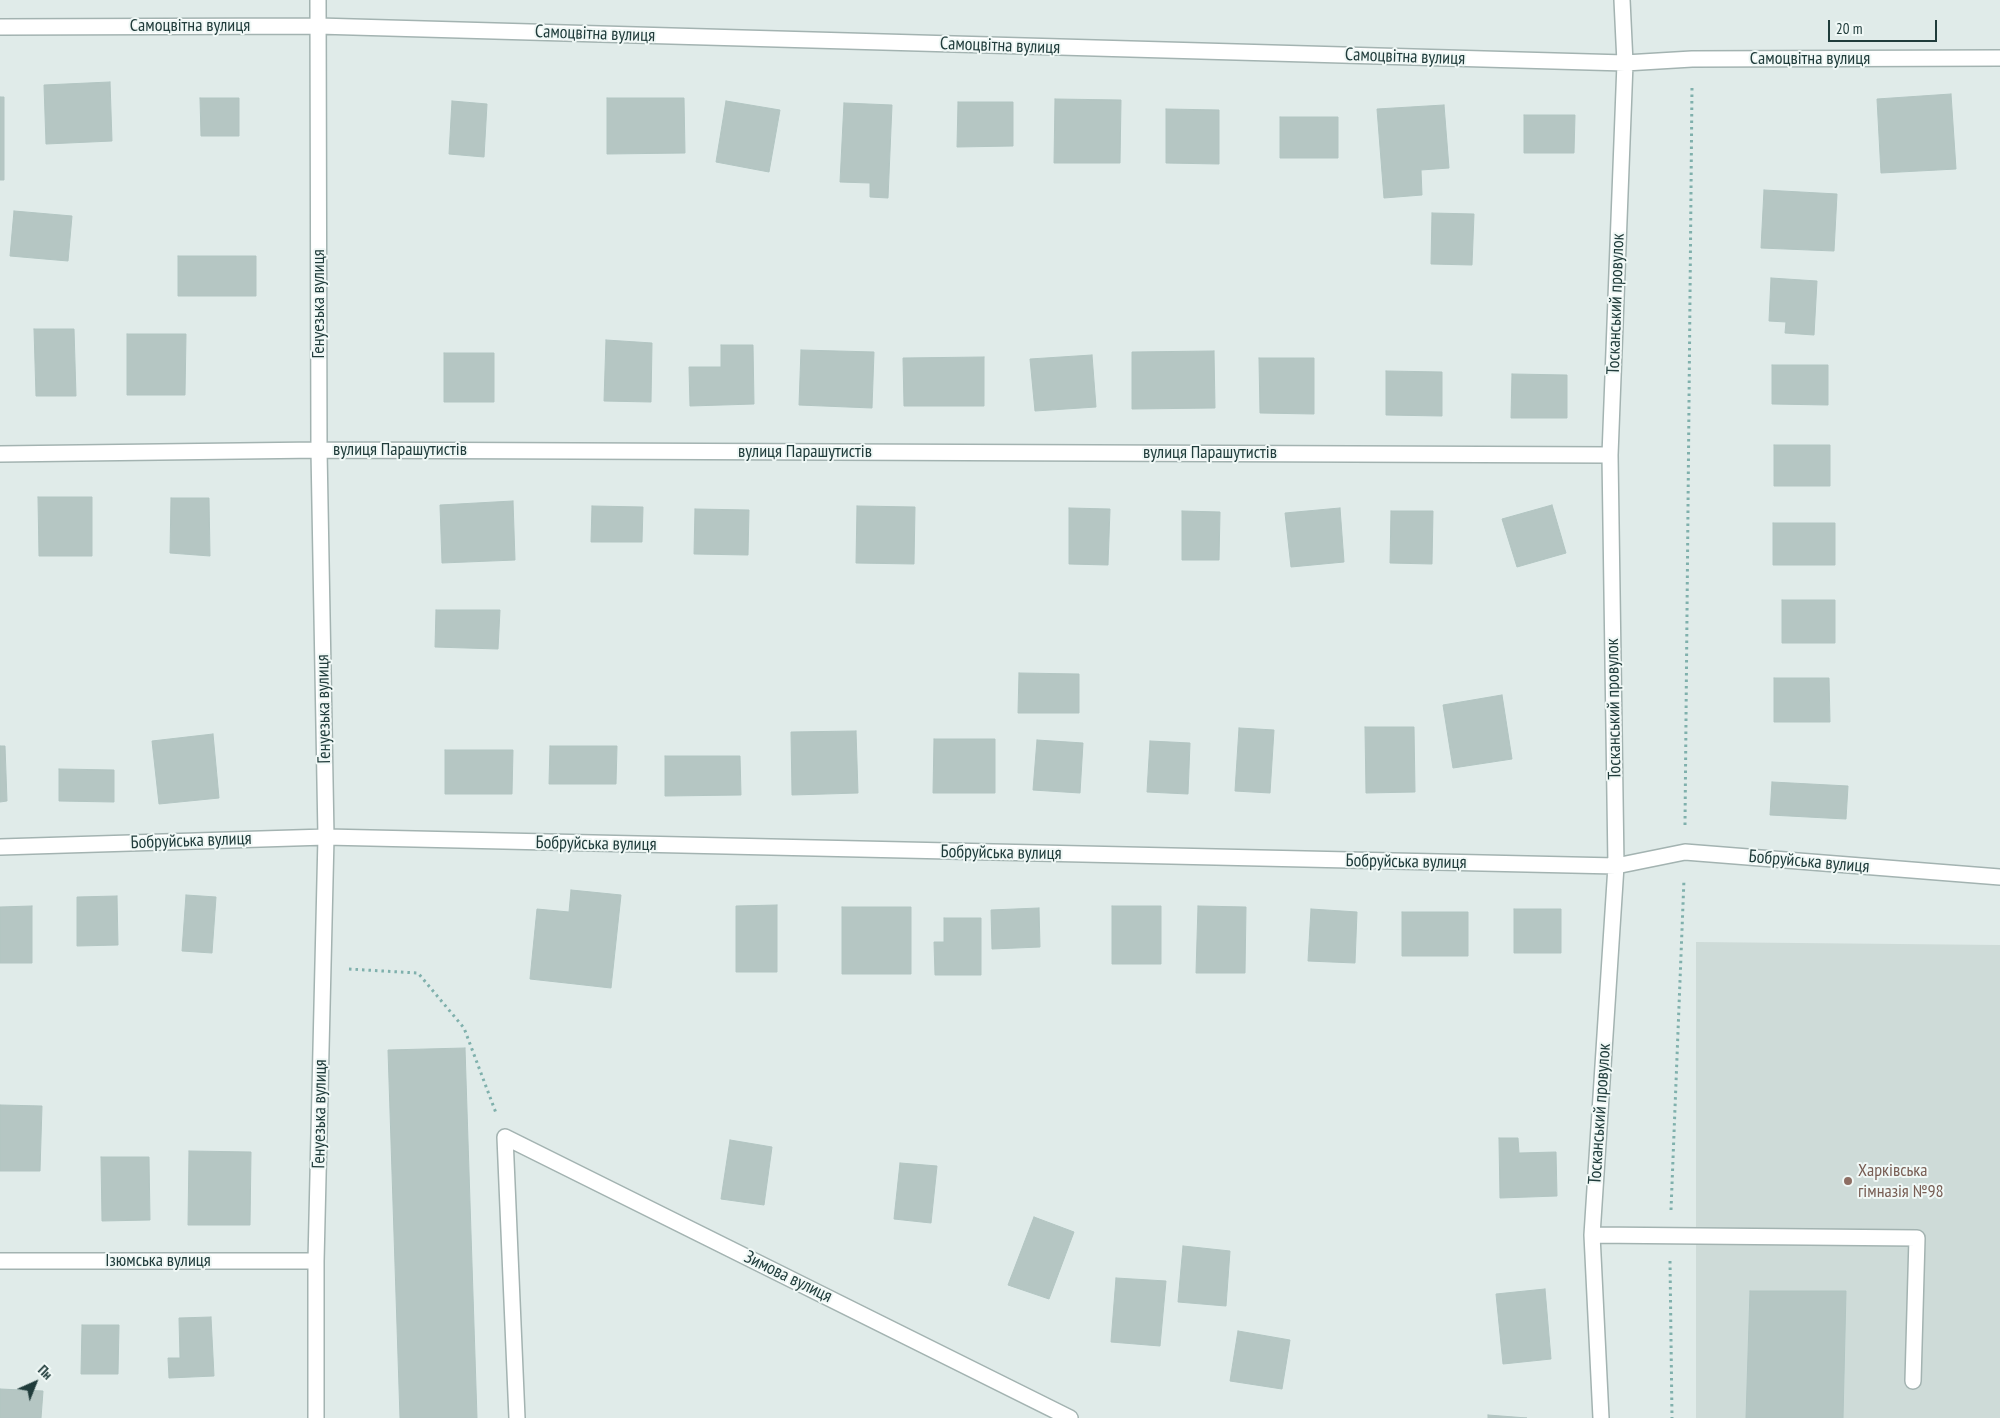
<!DOCTYPE html>
<html>
<head>
<meta charset="utf-8">
<style>
	body { margin:0 }
	#map { position:relative; width:2000px; height:1418px; overflow:hidden; background:#e0ebe9; font-family:"PT Sans Narrow",sans-serif }
	canvas { display:block }
	.north { position:absolute; left:10px; top:1358px; width:50px; height:50px; -webkit-text-stroke:4px #f0f8f6; paint-order:stroke; rotate:44deg; font-size:14px; font-weight:700; line-height:20px; text-align:center; color:#203c3b }
	.north::after { content:''; display:block; margin:auto; width:18px; height:22px; background:#203c3b; clip-path:polygon(50% 0,100% 100%,50% 72%,0 100%) }
	.scale { position:absolute; left:1828px; top:20px; width:109px; height:22px; box-sizing:border-box; border:2px solid #203c3b; border-top:0; padding-left:6px; font-size:15px; line-height:18px; white-space:nowrap; color:#203c3b; -webkit-text-stroke:4px #f0f8f6; paint-order:stroke }
</style>
</head>
<body>
<div id="map">
<canvas width="2000" height="1418"></canvas>
<div class="north">Пн</div>
<div class="scale">20 m</div>
</div>
<script>
const c = document.querySelector('canvas').getContext('2d');
c.lineJoin = 'round';
function fillPath(path, color) {
  c.fillStyle = color;
  c.fill(path, 'evenodd');
}
function shape(rows) {
  const path = new Path2D();
  for (const r of rows) {
    path.moveTo(r[0], r[1]);
    for (let i = 2; i < r.length; i += 2) path.lineTo(r[i], r[i + 1]);
  }
  return path;
}
function strokePath(path, color, width, dash) {
  c.strokeStyle = color;
  c.lineWidth = width;
  c.lineCap = dash ? 'butt' : 'round';
  c.setLineDash(dash || []);
  c.stroke(path);
}
function write(font, color, halo, rows, align = 'center') {
  c.font = font + ' "PT Sans Narrow",sans-serif';
  c.lineWidth = 4;
  c.setLineDash([]);
  c.textBaseline = 'middle';
  c.strokeStyle = halo;
  c.fillStyle = color;
  for (const [text, x, y, turn = 0] of rows) {
    c.save();
    c.translate(x, y);
    c.rotate((+turn || 0) * Math.PI / 180);
    c.textAlign = isNaN(turn) ? turn : align;
    if (halo) c.strokeText(text, 0, 0);
    c.fillText(text, 0, 0);
    c.restore();
  }
}
const built = shape([
	[1696,942,2000,945,2000,1418,1696,1418]
]);
const building = shape([
	[110,82,112,141,46,144,44,85,110,82],
	[1951,94,1956,169,1881,173,1877,99,1951,94],
	[0,97,4,97,4,180,0,180,0,97],
	[200,98,239,98,239,136,201,136,200,98],
	[607,98,684,98,685,153,607,154,607,98],
	[1055,99,1121,100,1120,163,1054,163,1055,99],
	[452,101,487,104,484,157,449,154,452,101],
	[726,101,780,110,769,172,716,162,726,101],
	[958,102,1013,102,1013,146,957,147,958,102],
	[844,103,892,105,888,198,870,197,870,183,840,182,844,103],
	[1444,105,1449,168,1421,170,1422,195,1384,198,1377,109,1444,105],
	[1166,109,1219,110,1219,164,1166,163,1166,109],
	[1524,115,1575,115,1574,153,1524,153,1524,115],
	[1280,117,1338,117,1338,158,1280,158,1280,117],
	[1764,190,1837,194,1834,251,1761,248,1764,190],
	[14,211,72,216,68,261,10,256,14,211],
	[1432,213,1474,214,1472,265,1431,264,1432,213],
	[178,256,256,256,256,296,178,296,178,256],
	[1771,278,1817,281,1814,335,1785,333,1786,322,1769,321,1771,278],
	[34,329,74,329,76,396,36,396,34,329],
	[127,334,186,334,185,395,127,395,127,334],
	[606,340,652,343,651,402,604,401,606,340],
	[721,345,753,345,754,404,690,406,689,367,721,367,721,345],
	[801,350,874,352,872,408,799,405,801,350],
	[1214,351,1215,408,1132,409,1132,352,1214,351],
	[444,353,494,353,494,402,444,402,444,353],
	[1092,355,1096,407,1035,411,1030,359,1092,355],
	[984,357,984,406,904,406,903,358,984,357],
	[1259,358,1314,358,1314,414,1260,413,1259,358],
	[1772,365,1828,365,1828,405,1772,404,1772,365],
	[1386,371,1442,372,1442,416,1386,415,1386,371],
	[1512,374,1567,375,1567,418,1511,418,1512,374],
	[1774,445,1830,445,1830,486,1774,486,1774,445],
	[38,497,92,497,92,556,39,556,38,497],
	[171,498,209,498,210,556,170,553,171,498],
	[513,501,515,560,442,563,440,505,513,501],
	[1552,505,1566,553,1517,567,1502,519,1552,505],
	[592,506,643,507,642,542,591,542,592,506],
	[857,506,915,507,914,564,856,563,857,506],
	[1069,508,1110,509,1108,565,1069,564,1069,508],
	[1340,508,1344,562,1291,567,1285,513,1340,508],
	[695,509,749,510,748,555,694,554,695,509],
	[1182,511,1220,512,1219,560,1182,560,1182,511],
	[1391,511,1433,511,1432,564,1390,563,1391,511],
	[1773,523,1835,523,1835,565,1773,565,1773,523],
	[1782,600,1835,600,1835,643,1782,643,1782,600],
	[436,610,500,610,498,649,435,647,436,610],
	[1019,673,1079,674,1079,713,1018,713,1019,673],
	[1774,678,1829,678,1830,722,1774,722,1774,678],
	[1502,695,1512,759,1453,768,1443,705,1502,695],
	[1365,727,1414,727,1415,792,1366,793,1365,727],
	[1239,728,1274,730,1270,793,1235,791,1239,728],
	[856,731,858,793,792,795,791,732,856,731],
	[213,734,219,798,159,804,152,741,213,734],
	[934,739,995,739,995,793,933,793,934,739],
	[1037,740,1083,743,1080,793,1033,790,1037,740],
	[1150,741,1190,743,1188,794,1147,792,1150,741],
	[0,746,5,746,7,801,0,802,0,746],
	[550,746,617,746,616,784,549,784,550,746],
	[445,750,513,750,512,794,445,794,445,750],
	[665,756,740,756,741,795,665,796,665,756],
	[59,769,114,770,114,802,59,801,59,769],
	[1772,782,1848,786,1846,819,1770,815,1772,782],
	[571,890,621,895,611,988,530,979,537,909,569,912,571,890],
	[186,895,216,897,212,953,182,951,186,895],
	[117,896,118,945,77,946,77,897,117,896],
	[777,905,777,972,736,972,736,906,777,905],
	[32,906,32,963,0,963,0,907,32,906],
	[1112,906,1161,906,1161,964,1112,964,1112,906],
	[1198,906,1246,907,1245,973,1196,973,1198,906],
	[842,907,911,907,911,974,842,974,842,907],
	[1039,908,1040,947,992,949,991,910,1039,908],
	[1311,909,1357,912,1355,963,1308,961,1311,909],
	[1514,909,1561,909,1561,953,1514,953,1514,909],
	[1402,912,1468,912,1468,956,1402,956,1402,912],
	[944,918,981,918,981,975,935,975,934,942,944,942,944,918],
	[465,1048,477,1418,400,1418,388,1050,465,1048],
	[0,1105,42,1106,40,1171,0,1171,0,1105],
	[1499,1138,1518,1138,1519,1153,1556,1152,1557,1196,1500,1198,1499,1138],
	[730,1140,772,1147,764,1205,721,1199,730,1140],
	[189,1151,251,1152,250,1225,188,1225,189,1151],
	[101,1157,149,1157,150,1220,102,1221,101,1157],
	[900,1163,937,1166,931,1223,894,1219,900,1163],
	[1034,1217,1074,1232,1049,1299,1008,1285,1034,1217],
	[1183,1246,1230,1251,1226,1306,1178,1302,1183,1246],
	[1116,1278,1166,1281,1160,1346,1111,1342,1116,1278],
	[1545,1289,1551,1359,1503,1364,1496,1294,1545,1289],
	[1750,1291,1846,1291,1843,1418,1746,1418,1750,1291],
	[211,1317,214,1376,169,1378,168,1358,180,1358,179,1318,211,1317],
	[82,1325,119,1325,118,1374,81,1374,82,1325],
	[1238,1331,1290,1340,1282,1389,1230,1381,1238,1331],
	[0,1389,43,1391,41,1418,0,1418,0,1389],
	[1488,1415,1527,1418,1488,1418,1488,1415]
]);
const path = shape([
	[1685,825,1692,86],
	[349,969,418,973,464,1028,496,1113],
	[1671,1210,1684,879],
	[1670,1261,1672,1418]
]);
const minor = shape([
	[0,27,318,26,1625,63,1692,59,2000,58],
	[0,454,319,450,1610,455],
	[0,847,326,837,1616,866,1685,852,2000,877],
	[1592,1235,1917,1238,1913,1381],
	[0,1261,316,1261],
	[316,1418,316,1261,326,837,319,450,318,0],
	[517,1418,505,1137,1070,1418],
	[1601,1418,1592,1235,1616,866,1610,455,1625,63,1622,0]
]);
const markers = [
	[1848,1181,5,"#8d6e63"]
];
const streetNames = [
	["Самоцвітна вулиця",190,26],
	["Самоцвітна вулиця",595,34,2],
	["Самоцвітна вулиця",1000,46,2],
	["Самоцвітна вулиця",1405,57,2],
	["Самоцвітна вулиця",1810,59],
	["Генуезька вулиця",319,304,-90],
	["Тосканський провулок",1616,304,-88],
	["вулиця Парашутистів",400,450],
	["вулиця Парашутистів",805,452],
	["вулиця Парашутистів",1210,453],
	["Генуезька вулиця",324,709,-91],
	["Тосканський провулок",1614,709,-91],
	["Бобруйська вулиця",191,841,-2],
	["Бобруйська вулиця",596,844,1],
	["Бобруйська вулиця",1001,853,1],
	["Бобруйська вулиця",1406,862,1],
	["Бобруйська вулиця",1809,862,5],
	["Генуезька вулиця",320,1114,-89],
	["Тосканський провулок",1600,1114,-86],
	["Ізюмська вулиця",158,1261],
	["Зимова вулиця",788,1277,26]
];
const educationNames = [
	["Харківська",1858,1171],
	["гімназія №98",1858,1192]
];
fillPath(built, '#cedbd8');
fillPath(building, '#b5c6c3');
strokePath(building, '#b2c5c2', 1);
strokePath(minor, '#a3b3b1', 18);
strokePath(path, '#7fb0ac', 3, [2.5, 4]);
strokePath(minor, '#fff', 15);
for (const [x, y, r, color] of markers) {
  const dot = new Path2D();
  dot.arc(x, y, r, 0, 2 * Math.PI);
  c.fillStyle = color;
  c.fill(dot);
  strokePath(dot, '#f0f8f6', 2);
}
write('18px', '#203c3b', '#f0f8f6', streetNames);
write('18px', '#785e54', '#f0f8f6', educationNames, 'left');
</script>
</body>
</html>
